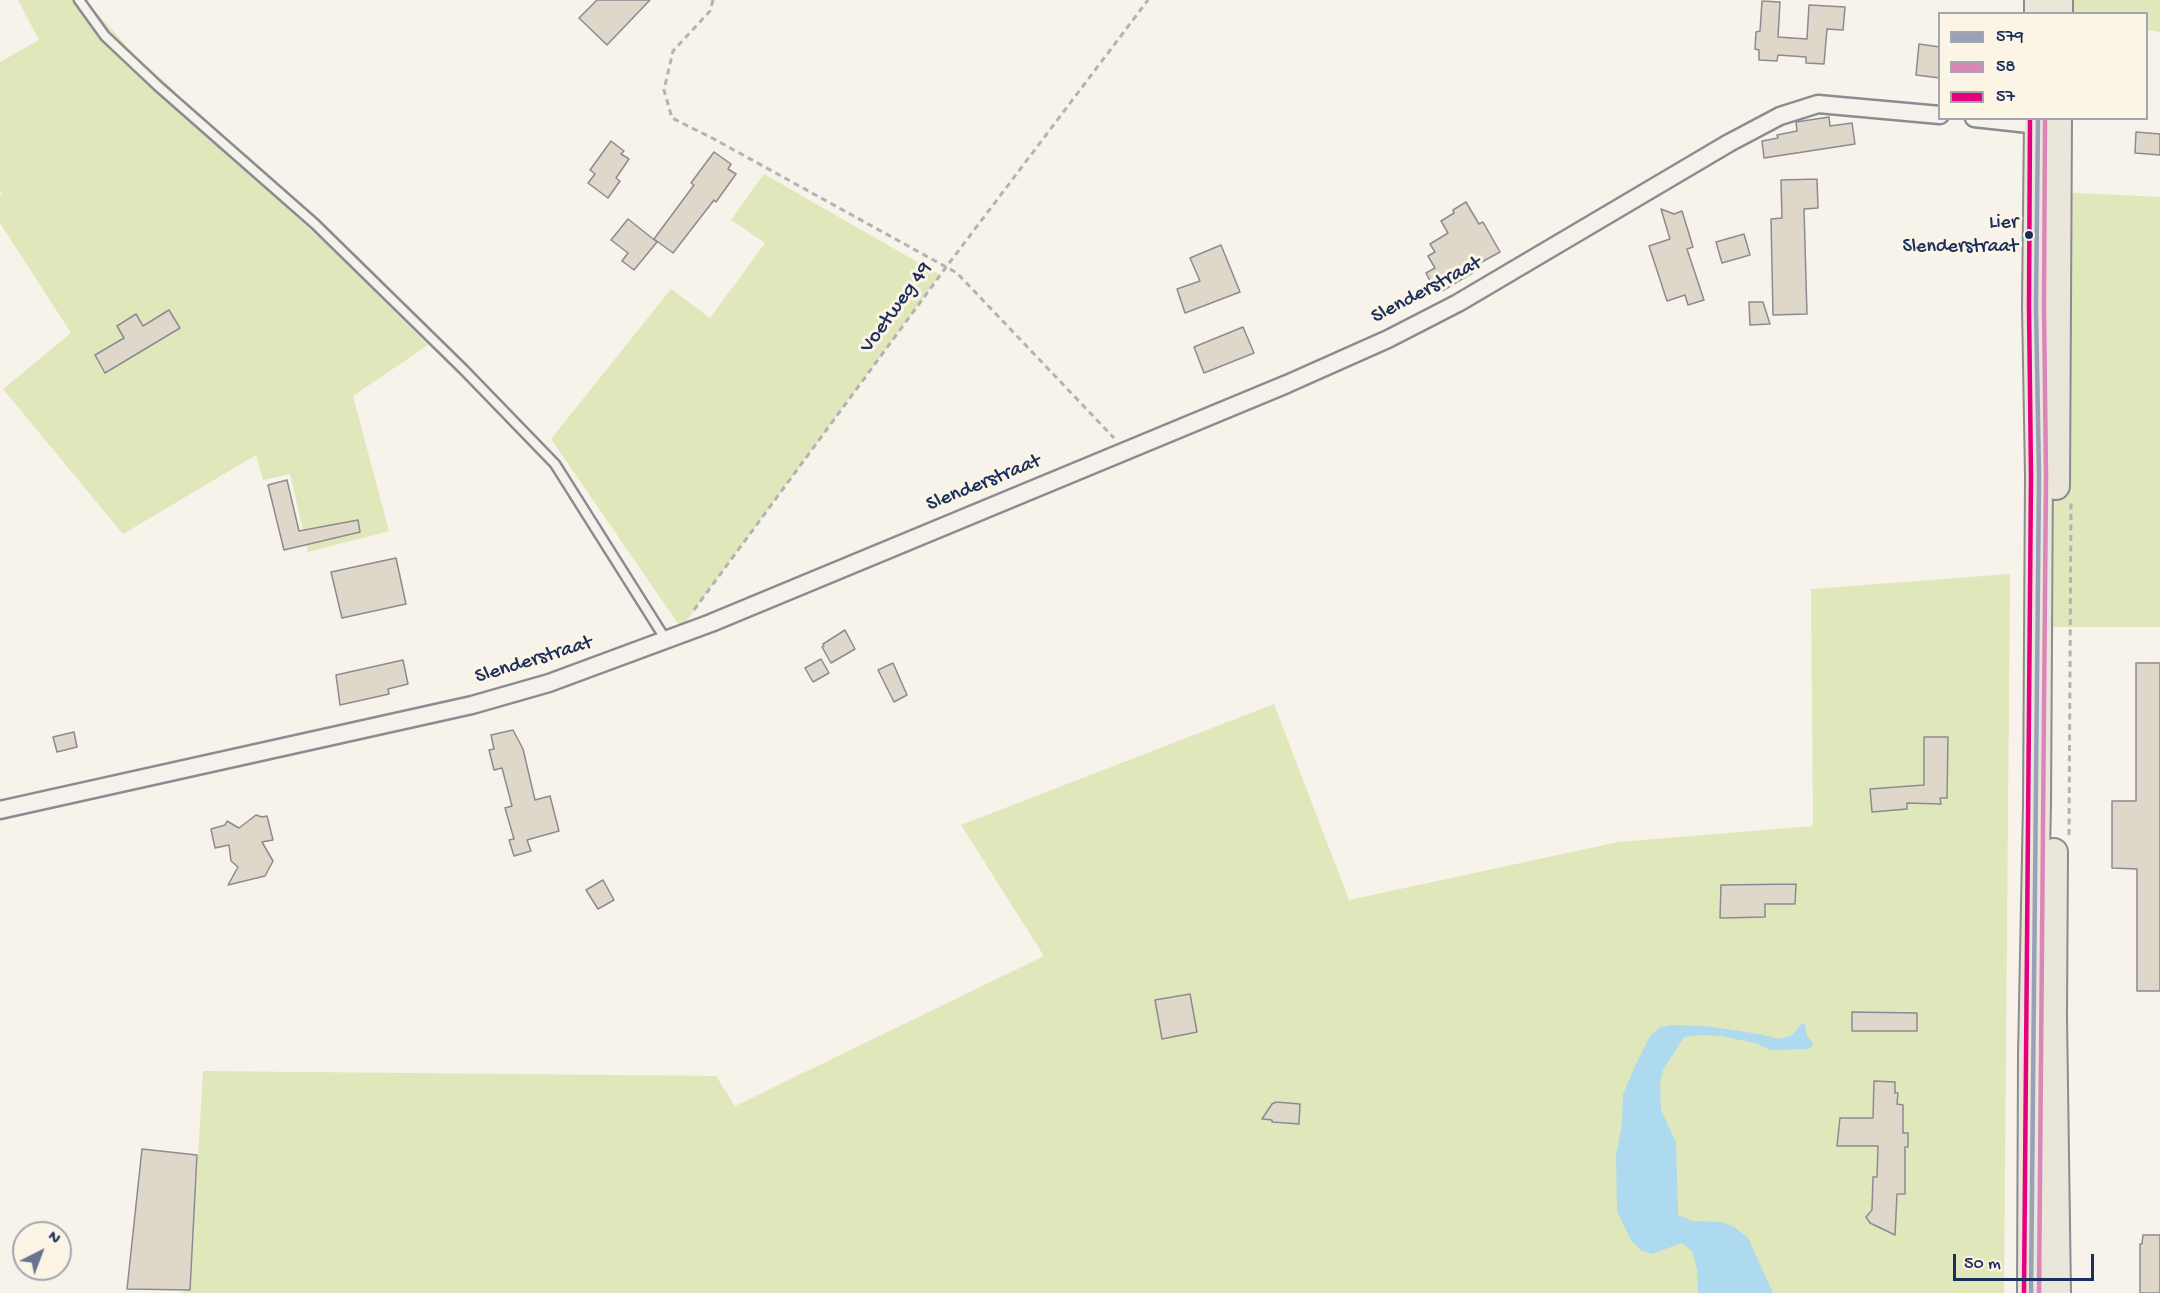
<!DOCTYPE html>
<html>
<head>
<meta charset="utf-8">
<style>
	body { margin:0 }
	#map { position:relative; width:2160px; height:1293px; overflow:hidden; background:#f7f3ea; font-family:"Gochi Hand",sans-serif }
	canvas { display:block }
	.legend { position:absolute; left:1938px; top:12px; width:210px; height:108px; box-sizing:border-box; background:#fcf5e5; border:2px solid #a2a6af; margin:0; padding:8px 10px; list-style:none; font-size:18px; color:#1b2f5e }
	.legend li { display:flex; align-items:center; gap:12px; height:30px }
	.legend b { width:30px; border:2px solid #a2a6af }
	.north { position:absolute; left:12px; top:1221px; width:60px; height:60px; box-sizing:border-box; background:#fcf5e5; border:2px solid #a2a6af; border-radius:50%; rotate:42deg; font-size:16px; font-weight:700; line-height:24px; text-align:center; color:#1b2f5e }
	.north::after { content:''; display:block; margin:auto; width:21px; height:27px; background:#68748f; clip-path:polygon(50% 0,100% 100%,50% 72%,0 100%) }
	.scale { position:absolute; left:1953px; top:1254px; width:141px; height:27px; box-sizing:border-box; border:3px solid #1b2f5e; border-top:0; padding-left:8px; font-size:18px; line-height:21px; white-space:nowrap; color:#1b2f5e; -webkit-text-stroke:4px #fcf5e5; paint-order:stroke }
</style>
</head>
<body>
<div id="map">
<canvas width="2160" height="1293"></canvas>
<ul class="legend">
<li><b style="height:8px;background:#98a1b7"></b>579</li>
<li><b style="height:8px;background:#da86b6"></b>58</li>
<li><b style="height:8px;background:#e6007e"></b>57</li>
</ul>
<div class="north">N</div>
<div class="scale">50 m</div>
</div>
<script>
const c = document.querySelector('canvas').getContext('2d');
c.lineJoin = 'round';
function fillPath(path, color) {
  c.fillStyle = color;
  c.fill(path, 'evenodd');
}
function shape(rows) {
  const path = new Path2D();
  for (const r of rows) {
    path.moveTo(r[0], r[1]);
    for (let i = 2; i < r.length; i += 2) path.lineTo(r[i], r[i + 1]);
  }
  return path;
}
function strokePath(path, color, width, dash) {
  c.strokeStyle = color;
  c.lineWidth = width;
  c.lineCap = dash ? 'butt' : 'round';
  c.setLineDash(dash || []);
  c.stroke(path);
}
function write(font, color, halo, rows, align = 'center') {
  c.font = font + ' "Gochi Hand",sans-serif';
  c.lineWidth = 6;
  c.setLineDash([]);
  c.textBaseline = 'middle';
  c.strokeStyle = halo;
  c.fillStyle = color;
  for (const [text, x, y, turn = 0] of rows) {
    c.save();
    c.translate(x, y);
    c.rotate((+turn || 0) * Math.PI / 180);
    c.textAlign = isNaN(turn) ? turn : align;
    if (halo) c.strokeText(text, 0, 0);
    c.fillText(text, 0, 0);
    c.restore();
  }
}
const green = shape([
	[18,0,85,0,134,54,176,92,167,98,326,244,428,345,353,396,389,531,308,552,290,474,263,480,256,455,123,534,3,389,71,333,0,223,0,195,2,194,0,191,0,62,39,40],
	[2060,0,2160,0,2160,32,2147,30,2146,14,2061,13],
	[764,174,940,275,681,628,551,439,671,289,710,318,765,243,731,220],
	[2057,192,2160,197,2160,627,2053,627],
	[2010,574,2004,1293,180,1293,190,1290,203,1071,716,1076,735,1106,1044,956,961,825,1274,704,1349,900,1618,842,1813,826,1811,589]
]);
const water = shape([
	[1801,1024,1805,1024,1807,1035,1813,1043,1811,1047,1808,1049,1771,1050,1755,1043,1721,1036,1699,1035,1684,1037,1663,1070,1660,1084,1661,1110,1676,1142,1678,1215,1693,1221,1721,1222,1734,1227,1748,1238,1773,1293,1698,1293,1697,1269,1692,1251,1682,1243,1652,1254,1642,1251,1632,1242,1617,1211,1616,1156,1622,1123,1623,1094,1635,1066,1650,1036,1660,1027,1672,1025,1706,1026,1759,1034,1779,1039,1790,1036,1797,1030]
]);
const building = shape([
	[597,0,650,0,607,45,579,18,597,0],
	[1762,1,1780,2,1778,37,1807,39,1809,5,1845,7,1843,30,1827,29,1824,64,1806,63,1806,57,1778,55,1777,61,1759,60,1759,50,1755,49,1756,32,1760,31,1762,1],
	[1919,44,1940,47,1940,78,1916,75,1919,44],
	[1829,117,1830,126,1852,123,1855,144,1764,158,1762,141,1778,138,1777,135,1797,131,1796,122,1829,117],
	[2136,132,2160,134,2160,155,2135,153,2136,132],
	[611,141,624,151,621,154,629,159,616,178,620,181,608,198,588,183,595,174,590,170,611,141],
	[714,152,731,164,728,169,736,174,716,202,714,200,673,253,654,239,694,185,691,183,714,152],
	[1817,179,1818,208,1804,209,1807,314,1773,315,1771,219,1782,218,1781,180,1817,179],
	[1466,202,1479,224,1483,222,1500,252,1471,268,1474,272,1437,294,1426,273,1435,268,1428,256,1435,252,1430,244,1448,233,1441,221,1454,213,1453,210,1466,202],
	[1661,209,1674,214,1682,211,1693,247,1687,249,1704,300,1688,305,1685,295,1667,301,1649,246,1670,239,1661,209],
	[628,219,657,242,634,270,622,261,628,253,611,240,628,219],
	[1744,234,1750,255,1722,263,1716,242,1744,234],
	[1221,245,1240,292,1185,313,1177,289,1200,281,1190,258,1221,245],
	[1749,302,1763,302,1770,324,1750,325,1749,302],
	[169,310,180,328,105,373,95,355,124,338,117,326,136,314,143,326,169,310],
	[1243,327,1254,353,1204,373,1194,347,1243,327],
	[287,480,299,531,358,520,360,532,284,550,268,485,287,480],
	[396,558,406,604,342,618,331,572,396,558],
	[845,630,855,649,831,663,822,647,824,646,823,644,845,630],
	[821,659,829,673,813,682,805,668,821,659],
	[403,660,408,684,388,689,389,694,340,705,336,675,403,660],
	[893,663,907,695,894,702,878,670,893,663],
	[2136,663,2160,663,2160,991,2137,991,2137,869,2112,868,2112,801,2136,801,2136,663],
	[513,730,523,749,535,800,550,796,559,831,527,840,531,851,514,856,509,840,514,839,505,808,512,806,502,768,494,770,489,750,494,749,491,735,513,730],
	[74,732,77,747,57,752,53,737,74,732],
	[1924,737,1948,737,1947,798,1940,798,1941,804,1907,803,1907,809,1872,812,1870,789,1924,785,1924,737],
	[256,815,262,817,267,816,273,840,262,842,273,861,265,876,228,885,238,867,231,861,229,845,215,848,211,829,225,825,227,821,239,828,256,815],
	[603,880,614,900,598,909,586,890,603,880],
	[1796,884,1795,904,1765,904,1765,917,1720,918,1721,885,1796,884],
	[1190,994,1197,1032,1162,1039,1155,1000,1190,994],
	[1852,1012,1917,1013,1917,1031,1852,1031,1852,1012],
	[1874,1081,1895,1082,1895,1093,1898,1093,1897,1104,1903,1105,1903,1133,1908,1133,1908,1147,1905,1147,1905,1194,1897,1194,1895,1235,1870,1223,1866,1217,1872,1210,1873,1177,1877,1177,1878,1146,1837,1146,1840,1118,1873,1118,1874,1081],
	[1276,1102,1300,1104,1299,1124,1272,1122,1272,1120,1262,1119,1272,1104,1276,1102],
	[142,1149,197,1155,190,1290,127,1289,142,1149],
	[2143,1235,2160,1235,2160,1293,2140,1293,2140,1244,2142,1244,2143,1235]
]);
const path = shape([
	[713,0,710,11,673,51,664,90,672,118,714,139,957,273,1114,438],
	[694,610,947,266,1148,0],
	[2069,835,2071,503]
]);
const service = shape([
	[79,0,105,36,158,86,315,224,464,370,555,464,666,640]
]);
const minor = shape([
	[1974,118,2047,126],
	[0,810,472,705,549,683,711,623,1287,384,1388,339,1458,303,1729,143,1780,116,1818,104,1940,115]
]);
const primary = shape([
	[2038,0,2038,14],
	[2059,14,2059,0],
	[2056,486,2058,118],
	[2054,852,2053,1016,2057,1293],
	[2031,1293,2032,1055,2037,804,2039,476,2036,306,2038,118]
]);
const bus1 = shape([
	[2031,1293,2039,476,2036,306,2038,118]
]);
const bus2 = shape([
	[2039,1293,2046,476,2044,306,2045,118]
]);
const bus3 = shape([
	[2024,1293,2031,476,2029,306,2030,118]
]);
const markers = [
	[2029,235,5,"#1b2f5e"]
];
const busNames = [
	["Lier",2018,224],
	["Slenderstraat",2018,248]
];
const streetNames = [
	["Slenderstraat",1427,291,-28],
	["Voetweg 49",897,308,-54],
	["Slenderstraat",984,484,-22],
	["Slenderstraat",534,661,-17]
];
fillPath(green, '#e0e7ba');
fillPath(water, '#addaee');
fillPath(building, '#ded7ca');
strokePath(building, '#8a8c91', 1.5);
strokePath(service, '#8a8c91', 13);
strokePath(minor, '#8a8c91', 21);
strokePath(primary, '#8a8c91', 30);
strokePath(path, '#b2b3b4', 3, [6, 4.5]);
strokePath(service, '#f5f2ec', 8);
strokePath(minor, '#f5f2ec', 16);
strokePath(primary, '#ebe6da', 26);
strokePath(bus1, '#98a1b7', 4.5);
strokePath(bus2, '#da86b6', 4.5);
strokePath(bus3, '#e6007e', 4.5);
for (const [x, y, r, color] of markers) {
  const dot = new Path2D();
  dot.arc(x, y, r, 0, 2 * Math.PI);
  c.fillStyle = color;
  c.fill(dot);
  strokePath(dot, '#fcf5e5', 2);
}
write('20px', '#1b2f5e', '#fcf5e5', busNames, 'right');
write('21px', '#1b2f5e', '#fcf5e5', streetNames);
</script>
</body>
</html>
